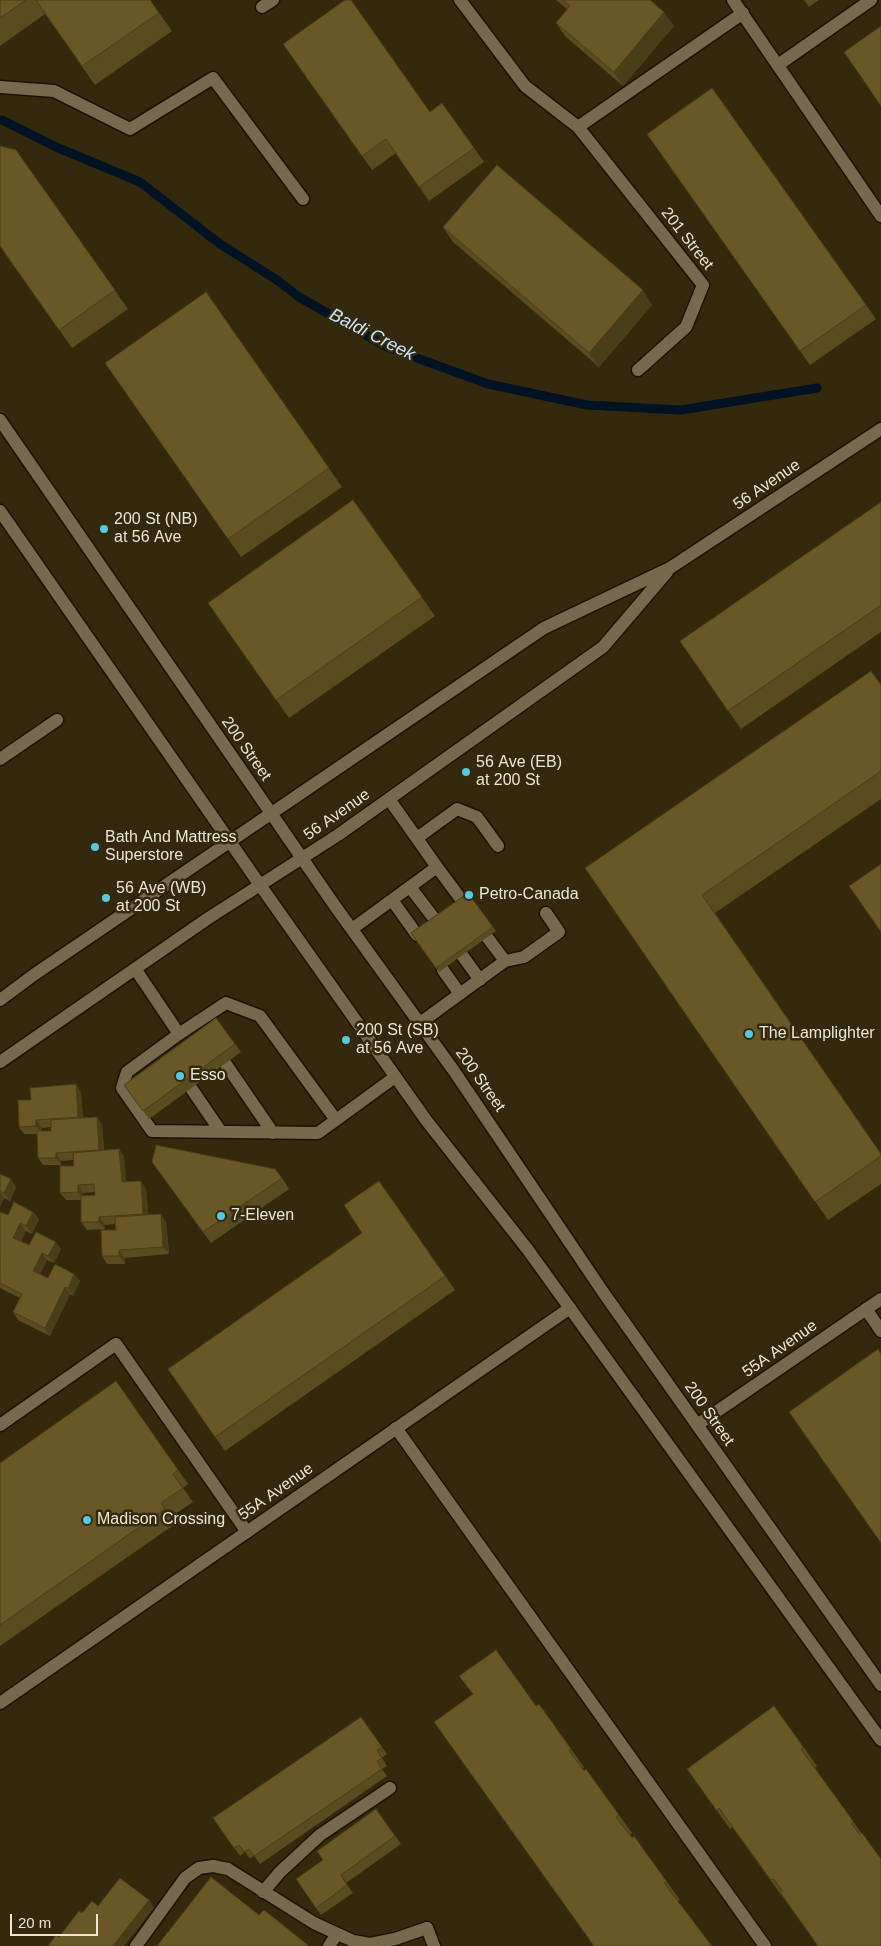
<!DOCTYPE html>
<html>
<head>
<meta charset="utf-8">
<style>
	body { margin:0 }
	#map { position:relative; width:881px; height:1946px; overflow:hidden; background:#34290d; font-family:Arial,sans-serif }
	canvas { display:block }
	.scale { position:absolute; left:10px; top:1914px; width:88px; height:22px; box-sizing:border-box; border:2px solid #ebe5d5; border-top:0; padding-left:6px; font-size:15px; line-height:18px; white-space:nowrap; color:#ebe5d5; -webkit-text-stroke:4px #34290d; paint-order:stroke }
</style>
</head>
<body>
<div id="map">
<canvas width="881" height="1946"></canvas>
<div class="scale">20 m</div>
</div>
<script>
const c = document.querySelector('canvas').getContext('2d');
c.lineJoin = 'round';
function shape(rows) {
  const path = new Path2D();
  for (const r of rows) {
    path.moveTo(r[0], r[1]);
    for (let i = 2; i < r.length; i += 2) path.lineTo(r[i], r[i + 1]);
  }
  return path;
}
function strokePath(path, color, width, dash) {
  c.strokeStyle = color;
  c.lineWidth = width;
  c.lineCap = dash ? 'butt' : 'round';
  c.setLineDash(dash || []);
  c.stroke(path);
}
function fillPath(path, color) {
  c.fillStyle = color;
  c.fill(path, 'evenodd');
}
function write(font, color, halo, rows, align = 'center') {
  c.font = font + ' Arial,sans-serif';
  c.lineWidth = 5;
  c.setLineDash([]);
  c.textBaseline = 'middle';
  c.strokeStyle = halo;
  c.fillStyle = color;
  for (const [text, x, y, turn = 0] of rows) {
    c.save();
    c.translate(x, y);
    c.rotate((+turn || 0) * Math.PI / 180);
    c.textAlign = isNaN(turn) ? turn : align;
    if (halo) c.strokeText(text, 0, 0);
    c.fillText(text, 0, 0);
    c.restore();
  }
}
const stream = shape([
	[2,120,56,147,140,182,220,244,277,280,299,297,387,347,488,384,587,405,681,410,817,388]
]);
const service = shape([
	[778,65,871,0],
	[0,87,54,91,130,129,213,78,303,199],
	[0,759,57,720],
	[417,838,457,809,477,817,498,846],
	[437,867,463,902],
	[410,887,436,921],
	[392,900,417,935],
	[352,929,437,867,389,799],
	[462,955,480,980],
	[505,961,524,957,559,932,546,913],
	[136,970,179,1034,226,1003,260,1016,336,1120,395,1077],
	[443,970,460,994],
	[420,1023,505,961,487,937],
	[179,1034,127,1072,122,1088,152,1131,318,1133,336,1120],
	[225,1063,273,1133],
	[191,1088,221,1132],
	[866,1309,881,1331],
	[0,1425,116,1344,247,1532],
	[396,1428,765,1946],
	[263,1892,280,1872,320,1835,390,1788],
	[136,1946,185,1878,199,1868,213,1866,228,1869,314,1923,353,1941,370,1944,395,1939,427,1928],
	[329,1946,337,1934]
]);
const minor = shape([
	[460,0,525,86,578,127,703,285,686,327,638,370],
	[733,0,881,216],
	[262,7,273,0],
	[578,127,743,13],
	[427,1928,434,1946]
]);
const tertiary = shape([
	[697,1425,881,1299],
	[0,1703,570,1308]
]);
const secondary = shape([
	[0,420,335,906,454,1071,603,1292,881,1685],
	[0,511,260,885,426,1120,528,1250,881,1740],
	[0,1000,35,974,544,628,670,568,881,429],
	[0,1062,207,919,338,835,603,647,667,572]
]);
const wall = shape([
	[0,0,150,0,172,31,95,85,45,14,0,46],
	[556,0,650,0,674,26,623,86,566,37,556,23,567,9],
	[804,0,819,0,809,7],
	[283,44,430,112,442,103,484,162,429,201,396,153,372,170],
	[712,88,876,319,810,365,647,134],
	[16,150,128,309,72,348,0,246],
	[443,227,652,305,599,367,453,242],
	[206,292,342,487,241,557,105,363],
	[353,500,435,616,289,718,208,603],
	[881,503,881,632,741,729,680,641],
	[881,684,881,799,715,913,881,1154,881,1184,828,1220,585,868],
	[468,893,496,931,439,972,411,933],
	[216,1018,241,1052,149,1119,124,1085],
	[81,1092,83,1118,97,1117,102,1125,104,1150,119,1149,124,1157,126,1182,146,1189,148,1215,166,1222,169,1254,125,1258,125,1264,107,1264,102,1256,116,1230,115,1224,105,1225,105,1229,87,1230,81,1222,81,1200,66,1200,60,1193,74,1166,73,1160,61,1161,61,1165,43,1165,38,1158,37,1134,24,1134,19,1127,31,1100],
	[51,1127,51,1131,42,1131,42,1128],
	[95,1192,95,1195,83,1196,83,1193],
	[152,1162,282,1178,289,1189,211,1243],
	[0,1174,16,1187,10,1201,4,1198,0,1207],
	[379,1181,455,1290,225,1451,168,1369,362,1233],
	[0,1212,8,1215,33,1212,39,1219,32,1234,26,1231,21,1241,29,1245,61,1249,54,1263,47,1260,40,1274,48,1278,74,1274,80,1281,73,1296,70,1294,50,1336,18,1320,13,1312,20,1298,0,1288],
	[116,1381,188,1484,183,1488,193,1502,171,1517,175,1524,0,1646,0,1463],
	[539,1704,584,1767,583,1768,584,1771,586,1769,632,1833,630,1835,667,1882,680,1900,594,1946,536,1706],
	[774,1706,817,1766,815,1768,862,1834,818,1946,732,1827,730,1829,687,1769],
	[361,1717,387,1754,382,1758,387,1766,382,1769,387,1776,260,1864,254,1856,250,1859,245,1852,240,1856,213,1818],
	[376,1809,401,1844,346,1883,353,1893,321,1915,296,1879,323,1860]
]);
const shadedWall = shape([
	[664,12,674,26,623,86,614,72],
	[643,290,652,305,599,367,589,353],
	[76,1084,81,1092,83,1125,78,1117],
	[97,1117,102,1125,105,1157,99,1150],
	[36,1120,42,1128,42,1134,36,1126],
	[119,1149,124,1157,127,1190,122,1182],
	[56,1153,61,1161,61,1165,56,1158],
	[11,1179,16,1187,10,1201,4,1193],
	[141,1181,146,1189,149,1221,143,1214],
	[78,1185,83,1193,83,1200,78,1192],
	[0,1192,4,1198,0,1207],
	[33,1212,39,1219,32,1234,26,1226],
	[161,1214,166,1222,169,1254,163,1247],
	[99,1217,105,1225,105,1229,99,1222],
	[20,1223,26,1231,19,1245,13,1238],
	[56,1242,61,1249,54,1263,48,1256],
	[119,1250,125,1258,125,1264,119,1256],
	[42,1253,47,1260,38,1278,33,1271],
	[74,1274,80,1281,73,1296,68,1288],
	[65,1287,70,1294,50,1336,45,1328],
	[149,1900,154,1908,124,1946,113,1946]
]);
const building = shape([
	[0,0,26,0,0,18,0,0],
	[36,0,150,0,159,13,82,66,36,0],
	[345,0,351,0,430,112,442,103,474,148,419,187,386,139,362,156,283,44,345,0],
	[563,0,650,0,664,12,614,72,556,23,570,6,563,0],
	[881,26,881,106,844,52,881,26],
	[712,88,866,305,800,351,647,134,712,88],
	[0,146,16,150,115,290,59,330,0,246,0,146],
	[497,165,643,290,589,353,443,227,497,165],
	[206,292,329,468,228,539,105,363,206,292],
	[353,500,422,597,276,700,208,603,353,500],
	[881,502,881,605,728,711,680,641,881,502],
	[871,671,881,685,881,771,702,895,881,1154,881,1156,815,1202,585,868,871,671],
	[881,864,881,932,849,886,881,864],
	[468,893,493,927,436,968,411,933,468,893],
	[216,1018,235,1044,143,1111,124,1085,216,1018],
	[76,1084,78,1117,36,1120,36,1126,19,1127,18,1100,31,1100,30,1088,76,1084],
	[97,1117,99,1150,56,1153,56,1158,38,1158,37,1131,51,1131,51,1120,97,1117],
	[156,1145,275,1169,282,1178,203,1232,152,1162,156,1145],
	[119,1149,122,1182,141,1181,143,1214,99,1217,99,1222,81,1222,81,1196,95,1195,94,1184,78,1185,78,1192,60,1193,60,1166,74,1166,73,1153,119,1149],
	[0,1174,11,1179,4,1193,0,1191,0,1174],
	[379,1181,445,1276,215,1437,168,1369,362,1233,344,1205,379,1181],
	[14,1202,33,1212,26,1226,20,1223,13,1238,29,1245,36,1232,56,1242,48,1256,42,1253,33,1271,48,1278,55,1264,74,1274,68,1288,65,1287,45,1328,13,1312,22,1294,0,1283,0,1265,1,1264,0,1263,0,1212,8,1215,14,1202],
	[161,1214,163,1247,119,1250,119,1256,102,1256,101,1230,116,1230,115,1217,161,1214],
	[878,1349,881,1354,881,1543,789,1412,878,1349],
	[116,1381,178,1470,173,1474,183,1488,161,1503,165,1509,0,1625,0,1463,116,1381],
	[496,1650,536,1706,539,1704,571,1749,569,1750,584,1771,586,1769,619,1815,616,1817,632,1838,634,1836,667,1882,664,1883,712,1946,594,1946,434,1722,473,1694,459,1676,496,1650],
	[774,1706,804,1748,801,1749,853,1821,851,1823,860,1835,862,1833,881,1859,881,1946,818,1946,780,1892,782,1891,774,1879,771,1880,719,1808,717,1811,687,1769,774,1706],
	[361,1717,382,1747,377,1750,382,1758,377,1761,382,1769,254,1856,249,1849,244,1852,239,1845,234,1848,213,1818,361,1717],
	[376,1809,395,1836,341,1875,347,1885,316,1908,296,1879,323,1860,317,1851,376,1809],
	[211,1877,259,1915,264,1910,308,1945,307,1946,157,1946,211,1877],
	[120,1878,149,1900,113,1946,48,1946,56,1935,59,1937,79,1911,82,1913,92,1901,98,1906,120,1878]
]);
const markers = [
	[104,529,5,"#56c9e1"],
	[466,772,5,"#56c9e1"],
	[95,847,5,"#56c9e1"],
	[469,895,5,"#56c9e1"],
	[106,898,5,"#56c9e1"],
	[749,1034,5,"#56c9e1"],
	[346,1040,5,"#56c9e1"],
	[180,1076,5,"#56c9e1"],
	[221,1216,5,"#56c9e1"],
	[87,1520,5,"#56c9e1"]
];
const streetNames = [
	["201 Street",687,239,52],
	["56 Avenue",767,485,-34],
	["200 Street",246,749,55],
	["56 Avenue",337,815,-35],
	["200 Street",480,1080,55],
	["55A Avenue",780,1349,-35],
	["200 Street",709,1414,55],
	["55A Avenue",276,1492,-35]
];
const poiNames = [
	["200 St (NB)",114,520],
	["at 56 Ave",114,538],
	["56 Ave (EB)",476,763],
	["at 200 St",476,781],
	["Bath And Mattress",105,838],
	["Superstore",105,856],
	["56 Ave (WB)",116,889],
	["at 200 St",116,907],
	["Petro-Canada",479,895],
	["200 St (SB)",356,1031],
	["at 56 Ave",356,1049],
	["The Lamplighter",759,1034],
	["Esso",190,1076],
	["7-Eleven",231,1216],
	["Madison Crossing",97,1520]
];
const waterNames = [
	["Baldi Creek",372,335,27]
];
strokePath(stream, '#011223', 9);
strokePath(service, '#1b1200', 15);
strokePath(minor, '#1b1200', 15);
strokePath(tertiary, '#1b1200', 15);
strokePath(secondary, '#1b1200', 15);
strokePath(service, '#756a4c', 12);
strokePath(minor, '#756a4c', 12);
strokePath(tertiary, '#756a4c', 12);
strokePath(secondary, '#756a4c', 12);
fillPath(wall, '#5a4b20');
fillPath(shadedWall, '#4a3d1a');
fillPath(building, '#695725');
strokePath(building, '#4a3d1a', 1);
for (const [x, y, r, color] of markers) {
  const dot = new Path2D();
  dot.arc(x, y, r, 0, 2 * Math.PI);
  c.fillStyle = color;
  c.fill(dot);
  strokePath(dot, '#34290d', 2);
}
write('16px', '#ebe5d5', '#34290d', streetNames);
write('16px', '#ebe5d5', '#34290d', poiNames, 'left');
write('italic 18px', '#cae2f9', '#34290d', waterNames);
</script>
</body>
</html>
